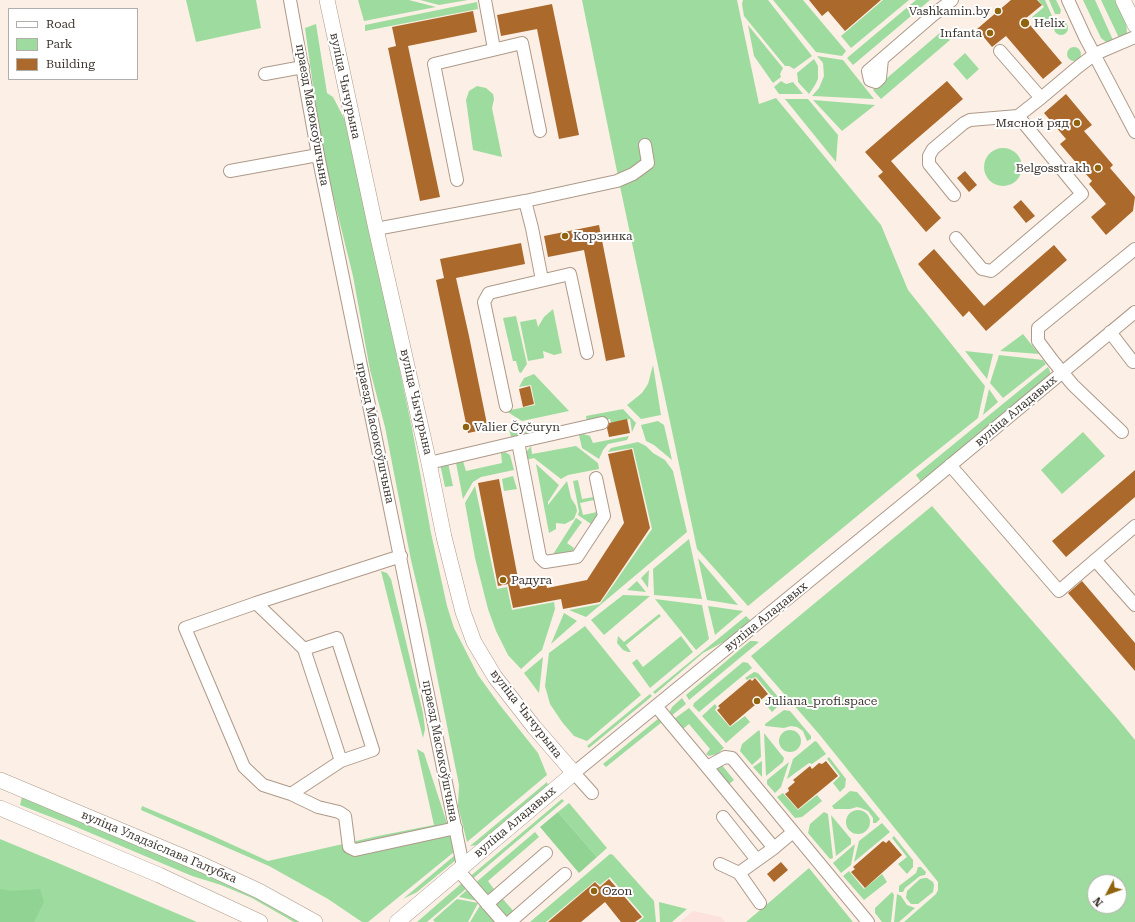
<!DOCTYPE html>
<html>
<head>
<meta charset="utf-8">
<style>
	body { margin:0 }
	#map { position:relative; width:1135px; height:922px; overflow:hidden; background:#fcefe5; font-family:"Roboto Serif",serif }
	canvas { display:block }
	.legend { position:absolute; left:8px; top:8px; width:130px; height:72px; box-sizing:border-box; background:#fff; border:1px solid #b1aeac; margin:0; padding:5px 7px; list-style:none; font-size:12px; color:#3d352f }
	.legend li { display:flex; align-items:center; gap:8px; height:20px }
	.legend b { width:20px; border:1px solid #b1aeac }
	.north { position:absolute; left:1087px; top:874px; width:40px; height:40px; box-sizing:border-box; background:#fff; border:1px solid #b1aeac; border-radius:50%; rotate:229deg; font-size:11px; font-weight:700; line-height:16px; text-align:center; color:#3d352f }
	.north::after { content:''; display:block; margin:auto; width:14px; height:18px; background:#90640d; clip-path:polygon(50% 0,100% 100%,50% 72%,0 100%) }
</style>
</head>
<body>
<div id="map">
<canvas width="1135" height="922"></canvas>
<ul class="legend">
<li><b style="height:5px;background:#fff"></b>Road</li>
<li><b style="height:11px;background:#9ddc9e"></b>Park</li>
<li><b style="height:11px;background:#ab692c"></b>Building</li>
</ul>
<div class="north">N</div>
</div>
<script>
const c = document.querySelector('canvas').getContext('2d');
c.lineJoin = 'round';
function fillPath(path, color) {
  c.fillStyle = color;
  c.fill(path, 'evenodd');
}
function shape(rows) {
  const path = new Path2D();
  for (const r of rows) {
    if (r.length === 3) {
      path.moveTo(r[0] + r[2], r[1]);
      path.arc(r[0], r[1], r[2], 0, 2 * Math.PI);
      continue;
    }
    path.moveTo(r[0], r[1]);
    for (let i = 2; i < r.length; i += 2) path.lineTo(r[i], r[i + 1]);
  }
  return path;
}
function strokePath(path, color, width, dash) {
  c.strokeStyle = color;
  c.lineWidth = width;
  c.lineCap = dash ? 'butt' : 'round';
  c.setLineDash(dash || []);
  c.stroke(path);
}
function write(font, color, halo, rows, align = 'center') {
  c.font = font + ' "Roboto Serif",serif';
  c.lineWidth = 4;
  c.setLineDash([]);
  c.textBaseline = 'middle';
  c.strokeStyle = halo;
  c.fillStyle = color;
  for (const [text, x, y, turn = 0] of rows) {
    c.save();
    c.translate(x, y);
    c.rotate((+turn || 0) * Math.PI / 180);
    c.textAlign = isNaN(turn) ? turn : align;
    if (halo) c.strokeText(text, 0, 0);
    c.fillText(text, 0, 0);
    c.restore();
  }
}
const education = shape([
	[693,911,721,917,725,922,680,922]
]);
const green = shape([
	[186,0,256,0,261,28,196,42],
	[358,0,409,0,436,7,364,21],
	[420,0,468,0,439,5],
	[582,0,737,0,759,104,776,98,881,225,908,290,985,386,978,418,913,470,748,606,697,549,621,191],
	[743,0,768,0,812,56,794,69,789,66,785,66,744,16,742,4],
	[773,0,803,0,846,51,842,56,816,52],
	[883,0,909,0,851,48,841,36],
	[916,0,930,0,853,65,847,58],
	[1038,0,1045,0,1052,16,1050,21,1045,25,1038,23,1032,17,1044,7],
	[1049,0,1056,0,1061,10,1060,14,1055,14],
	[1083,0,1095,0,1113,40,1106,42,1101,38],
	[1101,0,1116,0,1126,21,1127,33,1124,37,1120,40],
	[477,2,478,9,365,31,365,25],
	[1061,28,7],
	[316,24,327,93,333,97,348,126,412,428,431,533,447,606,454,628,478,675,499,704,538,753,547,775,467,842,458,806,459,785,427,627,411,560,385,427,370,370,353,276,322,151,305,28],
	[748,25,783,68,780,74,781,77,773,83,754,56],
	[942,31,950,40,881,99,873,90],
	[1074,54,7],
	[965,53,979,69,967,80,953,64],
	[817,56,843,60,874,99,812,96,819,88,824,76,823,63],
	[814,59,818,66,818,79,815,85,809,94,798,82,798,80,797,73],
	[781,81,786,84,793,82,803,94,779,94,774,87],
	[477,86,486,88,493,94,494,99,492,108,502,157,473,150,466,100,469,91],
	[785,99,808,99,838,135,836,162],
	[813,100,875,105,842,131],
	[1003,167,19],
	[553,309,562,353,554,355,543,351,544,358,528,361,520,322,536,319,538,327,544,317],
	[516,316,527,364,521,373,519,372,516,361,513,361,503,318],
	[1023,334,1039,354,1000,351],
	[965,351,993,354,987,379],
	[999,355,1043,360,1046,364,1003,398,990,383],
	[653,365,661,415,641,419,627,405,642,393,648,384],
	[1048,367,1050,371,1050,375,921,482,916,475],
	[534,374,569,411,522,421,506,411,535,405,531,385,519,387,524,378],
	[989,389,998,402,983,415],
	[623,409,636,423,632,432,630,419,611,423,610,419,587,424,586,416],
	[658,421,664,425,672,460,654,445,646,441,641,425],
	[525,425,527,434,511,437,509,429],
	[1083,432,1105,456,1062,494,1041,470],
	[583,434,590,436,593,443,629,436,627,440,608,444,603,450,599,459,582,448,579,435],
	[638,442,646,446,653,453,665,460,673,471,687,532,586,617,569,610,600,604,652,529,633,448,608,452,611,448],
	[531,446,532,454,576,446,598,463,599,469,568,475,561,479,534,458,526,460,527,451],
	[505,452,510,455,514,470,481,477,473,482,463,499,456,463,463,461,466,471,502,463,501,453],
	[448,463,453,486,445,487,440,464],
	[536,464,559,485,548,502,548,505,567,481,571,498,576,506,577,511,574,519,565,524,556,523,556,529,549,533],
	[513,476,517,489,504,491,502,479],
	[578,480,582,499,594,497,594,500,580,503,583,515,597,512,597,515,591,524,578,515,579,511,573,481],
	[475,486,497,589,507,587,512,610,554,602,555,609,542,650,521,669,508,655,496,631,488,609,475,558,465,503],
	[932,506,1117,718,1135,740,1135,922,904,922,936,894,938,890,938,882,819,734,751,656],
	[1095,882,1119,882,1119,906,1095,906],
	[576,518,582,522,567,543,574,548,572,553,552,556],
	[689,539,702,599,654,595,653,569],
	[698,558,738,605,707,600],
	[649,570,648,588,641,578],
	[381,571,387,573,391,579,423,713,425,729,423,738],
	[637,581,646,592,627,590],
	[623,595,650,596,604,635,591,620],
	[655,599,702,605,709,639,696,650],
	[708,606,743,611,715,635],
	[564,613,577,621,551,644],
	[659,614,661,616,626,645,631,652,628,652,623,650,617,643,618,636,624,642],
	[746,616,751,621,729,639,703,653,655,694,653,692],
	[585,626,641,695,587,741,574,736,562,722,550,704,545,686,549,653],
	[681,636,693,652,650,688,632,663,637,659,643,667],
	[750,641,755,641,759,642,689,700,686,695],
	[543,657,539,693,524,673],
	[743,662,748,663,752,668,699,712,693,706,694,703],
	[754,672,758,673,779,698,778,706,772,712,764,702,771,695,756,677,751,679,750,678,747,680,745,678],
	[650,694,652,696,645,702,589,748,587,746],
	[682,698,686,704,671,716,670,711,672,707],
	[715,704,717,707,715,710,730,727,745,716,750,722,726,743,702,716],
	[689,708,724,748,717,754,709,756,706,754,710,749,689,724,683,729,674,719],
	[784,710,790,711,811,736,811,739,807,741,803,731,797,727,791,726,784,728,765,726,765,724],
	[659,718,662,722,606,767,603,764],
	[790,741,11],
	[759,730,760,732,761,757,752,765,740,751,742,744],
	[764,733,784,758,783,762,766,776],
	[815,741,817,742,826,754,812,764,809,763,787,779,793,759],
	[417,749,424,753,447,823,454,852,368,922,362,922,328,899,269,866,141,810,142,806,211,835,268,861,378,836,434,825],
	[829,757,846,779,845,787,840,792,833,783,840,776,827,759],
	[762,761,762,777,753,767],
	[789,762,781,787,775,793,767,784,767,780],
	[721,764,734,780,728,785,718,772,718,768],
	[547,782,548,785,478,845,470,846],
	[850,791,857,792,880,819,876,823,873,823,873,818,868,811,861,808,857,807,850,809,834,809,832,806],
	[783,793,798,810,817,795,822,801,802,817,795,818,777,797],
	[22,797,218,879,259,898,301,922,294,922,252,898,221,885,192,876,74,826,20,805],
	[562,799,564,801,470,881,467,879],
	[569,803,607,848,597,857,558,812],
	[858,822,12],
	[824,812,828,814,833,858,830,859,808,833,810,824],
	[831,815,851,839,851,844,836,856],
	[882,823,890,832,854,862,859,841],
	[535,832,539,837,488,881,496,892,487,900,474,884],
	[894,836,913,860,913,867,907,874,898,864,907,857,892,838],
	[0,839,58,863,197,922,0,922],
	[855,844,851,865,841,873,833,863],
	[610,854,613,855,654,901,656,922,638,922,644,917,610,877,600,885,595,881,546,922,530,922],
	[455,855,456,860,417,892,403,899],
	[918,867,921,867,926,872,925,875,920,876,905,888,903,892,899,892,899,886,916,873],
	[809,868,853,922,746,922,779,894],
	[849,871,864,889,882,874,887,882,864,900,843,876],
	[925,878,927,878,933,882,934,885,933,892,918,904,911,904,906,898,907,891,920,879],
	[462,883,467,888,427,922,417,922],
	[468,889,478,901,459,897],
	[892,892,894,895,891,922,882,922,875,913,875,908],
	[897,894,901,896,907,905,915,908,899,922,894,922],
	[502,898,516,914,507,922,493,906],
	[457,899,478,903,468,922,435,922,433,920],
	[659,902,687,909,672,922,660,922],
	[481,904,497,922,470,922]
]);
const forest = shape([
	[558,812,597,857,579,873,540,827],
	[0,889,11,891,40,889,44,902,34,922,0,922]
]);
const building = shape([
	[809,0,881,0,845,31,828,11,822,16],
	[1011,0,1037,0,1042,5,1025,19,1062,63,1043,79,1006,36,992,47,977,29],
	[552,4,579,135,559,139,537,29,501,36,497,15],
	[473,11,477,32,408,46,440,197,420,201,388,48,396,46,392,27],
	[947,81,963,99,891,161,941,218,926,232,878,176,883,172,865,152],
	[1066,94,1092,125,1084,131,1113,165,1110,168,1135,197,1133,211,1106,235,1091,217,1106,204,1089,184,1092,181,1060,144,1066,139,1044,113],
	[965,171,977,185,969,192,957,178],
	[1021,200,1035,216,1026,223,1013,207],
	[599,225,625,357,606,361,584,250,548,257,544,236],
	[521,243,525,264,456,278,469,336,488,429,468,433,436,280,444,278,440,259],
	[1054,245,1067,260,986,331,969,311,963,317,918,264,934,249,984,306],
	[530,386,534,404,523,407,519,389],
	[627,419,630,433,609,437,607,428,609,423],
	[632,449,650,528,600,602,563,609,561,599,513,608,508,584,498,586,478,483,499,479,520,589,546,583,547,588,587,580,624,523,608,454],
	[1135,470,1135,497,1066,557,1052,541],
	[1082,581,1135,643,1135,671,1068,593],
	[755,678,768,694,730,726,717,710,720,708,718,706,750,679,752,681],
	[826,761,838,776,798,809,785,794,789,791,788,788,795,782,793,780,810,766,812,769,819,763,822,764],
	[889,840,902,855,865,888,851,872,855,869,853,867,883,841,886,843],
	[781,862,788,870,774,882,767,874],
	[609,879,642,917,635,922,621,922,605,902,581,922,548,922,595,882,600,887]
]);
const minor = shape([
	[290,0,318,155,463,866],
	[485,0,494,49],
	[1068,0,1085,37,1135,132],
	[1000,51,1041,98,1078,67,1095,54,1135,37],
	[882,59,880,78,876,82,870,80,868,71,882,59,933,15,952,0],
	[265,74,303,67],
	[230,171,318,155],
	[457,180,434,64,522,43,540,131],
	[954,195,929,164,929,156,933,149,964,123,970,120,1018,116,1041,98],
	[525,201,532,228,542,280],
	[376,229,525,201,617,181,633,174,648,163,645,145],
	[956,238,982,269,991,271,995,268,1082,194,1018,116],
	[1110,332,1133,362],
	[506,406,484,302,489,293,570,274,587,353],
	[1122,432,1073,385,1053,361,1038,341,1038,328,1135,249],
	[518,442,602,423],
	[429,463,518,442,540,557,545,562,577,557,604,516,596,478],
	[950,465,1059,591,1135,526],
	[1095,560,1135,605],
	[256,603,304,649],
	[337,638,373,750,341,761,304,649,337,638],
	[656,706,707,767,725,757,732,758,868,922],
	[341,761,291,794,263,785,244,767,185,628,256,603,401,556],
	[707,767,774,848,793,832],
	[592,793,574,773,923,488,1135,312],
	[291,794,318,807,339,812,345,816,349,847,355,850,456,828],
	[723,817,757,860],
	[720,864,739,873],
	[458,870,503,922],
	[760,903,739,873,774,848],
	[487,904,546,853],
	[510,922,565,874]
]);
const major = shape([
	[327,0,376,229,429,463,444,537,463,612,474,642,495,677,534,727,574,773,397,922],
	[1123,0,1135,25],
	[0,780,203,865,259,891,315,922],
	[0,808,159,875,260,922]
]);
const markers = [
	[998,11,4,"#90640d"],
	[1025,23,5,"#90640d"],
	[990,33,4,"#90640d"],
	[1077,123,4,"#90640d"],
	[1098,168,4,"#90640d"],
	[565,236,4,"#90640d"],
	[466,427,4,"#90640d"],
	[503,580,4,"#90640d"],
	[757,701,4,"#90640d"],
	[594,891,4,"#90640d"]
];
const poiNames = [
	["Vashkamin.by",990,11,"right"],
	["Helix",1034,23],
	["Infanta",982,33,"right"],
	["Мясной ряд",1069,123,"right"],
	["Belgosstrakh",1090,168,"right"],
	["Корзинка",573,236],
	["Valier Čyčuryn",474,427],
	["Радуга",511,580],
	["Juliana_profi.space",765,701],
	["Ozon",602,891]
];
const streetNames = [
	["вуліца Чычурына",345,86,78],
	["праезд Масюкоўшчына",312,115,80],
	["вуліца Чычурына",416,402,77],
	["вуліца Аладавых",1016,411,-40],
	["праезд Масюкоўшчына",375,433,78],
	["вуліца Аладавых",766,617,-39],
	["вуліца Чычурына",526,714,52],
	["праезд Масюкоўшчына",440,751,79],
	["вуліца Аладавых",515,822,-40],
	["вуліца Уладзіслава Галубка",159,847,23]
];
fillPath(education, '#fce1dc');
fillPath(green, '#9ddc9e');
fillPath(forest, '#91d392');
fillPath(building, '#ab692c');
strokePath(minor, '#ae9a8a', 14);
strokePath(major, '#ae9a8a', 16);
strokePath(minor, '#fff', 12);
strokePath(major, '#fff', 15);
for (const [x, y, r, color] of markers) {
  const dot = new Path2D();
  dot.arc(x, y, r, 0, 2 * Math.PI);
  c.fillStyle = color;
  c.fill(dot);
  strokePath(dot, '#fff', 1.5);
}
write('12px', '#3d352f', '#fff', poiNames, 'left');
write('12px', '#3d352f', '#fff', streetNames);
</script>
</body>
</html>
